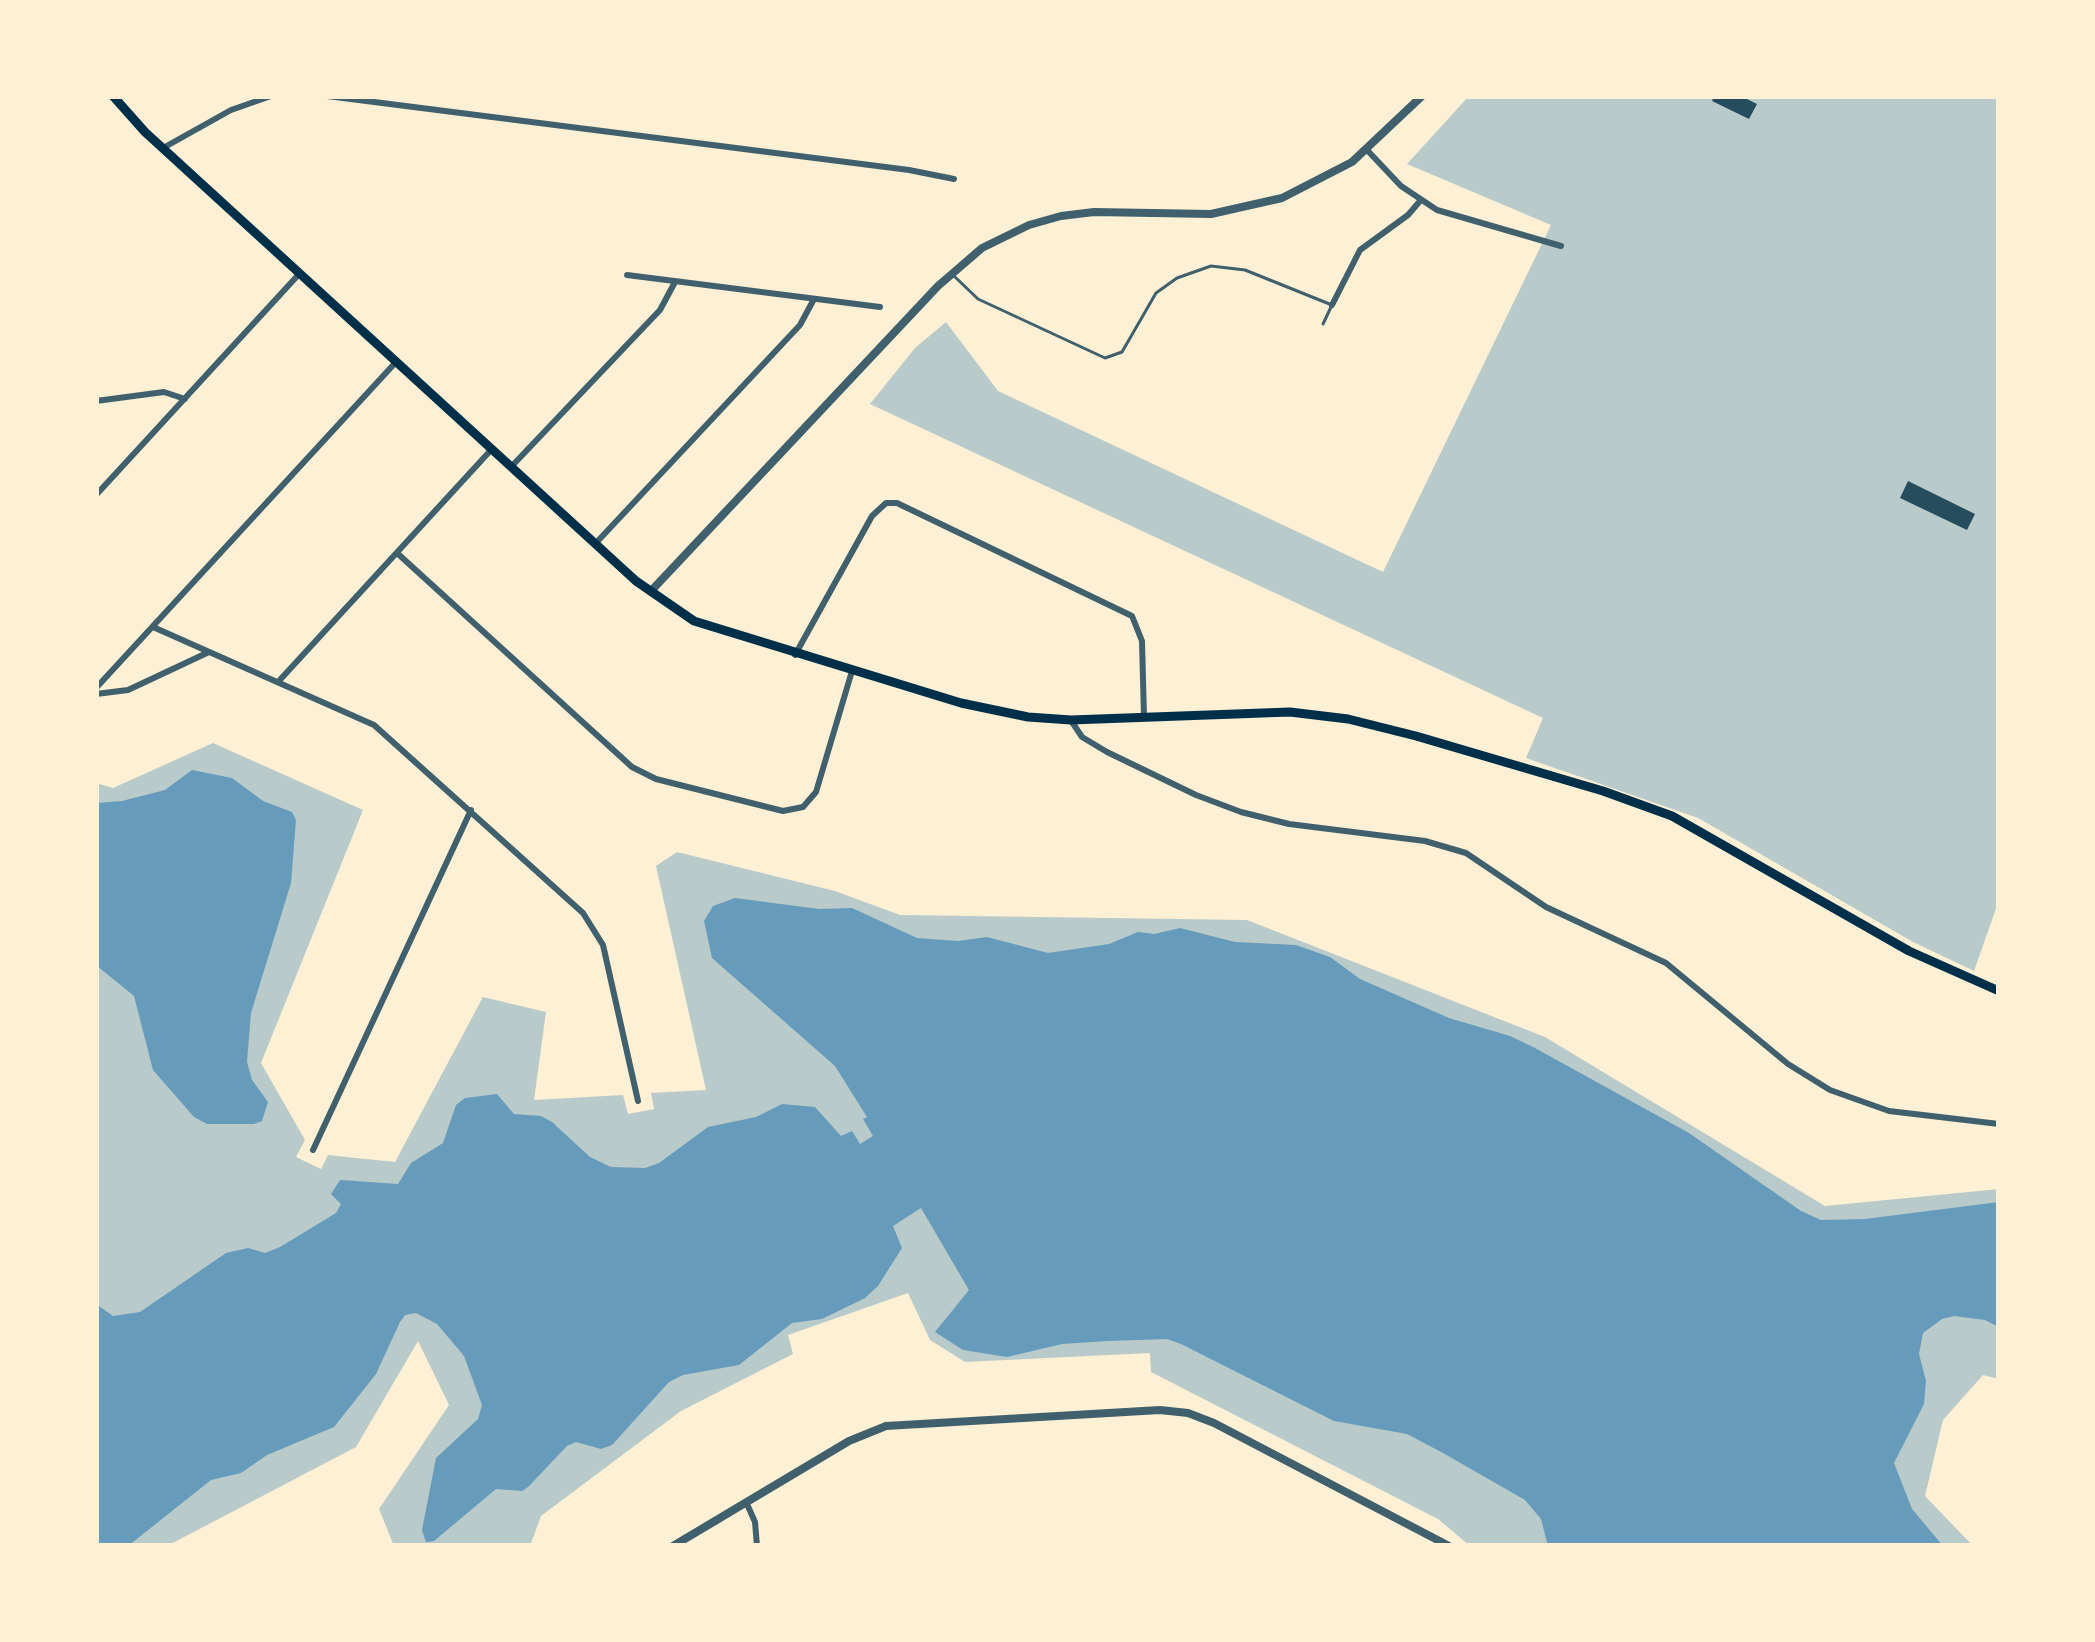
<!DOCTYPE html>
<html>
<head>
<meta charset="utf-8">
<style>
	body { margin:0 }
	#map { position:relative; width:2095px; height:1642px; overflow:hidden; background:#fdf0d5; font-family:Mulish,sans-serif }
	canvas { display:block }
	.frame { position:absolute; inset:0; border:99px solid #fdf0d5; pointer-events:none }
</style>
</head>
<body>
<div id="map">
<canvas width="2095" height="1642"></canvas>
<div class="frame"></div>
</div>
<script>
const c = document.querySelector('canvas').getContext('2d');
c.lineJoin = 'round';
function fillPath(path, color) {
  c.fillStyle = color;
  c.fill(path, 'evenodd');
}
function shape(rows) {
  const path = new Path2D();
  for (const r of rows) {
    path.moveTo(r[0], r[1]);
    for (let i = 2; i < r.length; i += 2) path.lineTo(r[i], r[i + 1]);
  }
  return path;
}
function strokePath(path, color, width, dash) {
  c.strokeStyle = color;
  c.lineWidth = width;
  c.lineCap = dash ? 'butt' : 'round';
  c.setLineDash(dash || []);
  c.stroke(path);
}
const green = shape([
	[1469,96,1999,96,1999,900,1974,971,1913,942,1698,818,1526,758,1543,718,870,404,915,348,946,322,998,391,1383,572,1551,225,1407,164],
	[213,743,363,810,261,1063,305,1140,296,1157,321,1169,328,1155,395,1162,483,997,546,1012,534,1100,623,1095,628,1114,654,1109,651,1093,706,1090,656,866,677,852,835,891,900,915,1247,920,1545,1037,1825,1206,1999,1189,1999,1379,1983,1375,1943,1420,1925,1496,1973,1546,1470,1546,1438,1519,1151,1372,1150,1353,965,1362,930,1340,908,1293,788,1335,793,1354,681,1411,541,1516,530,1546,394,1546,379,1509,449,1405,418,1341,356,1447,167,1546,96,1546,96,783,113,788]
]);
const water = shape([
	[192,770,232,778,263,801,292,812,296,820,291,883,251,1013,247,1062,252,1080,268,1102,262,1121,254,1124,207,1124,194,1117,153,1070,134,996,96,965,96,803,122,801,165,790],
	[735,898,819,909,852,908,917,938,958,941,987,937,1048,953,1109,944,1138,932,1154,934,1180,928,1235,942,1296,945,1330,957,1360,979,1449,1018,1510,1036,1535,1048,1689,1133,1801,1211,1821,1220,1865,1219,1999,1202,1999,1327,1985,1320,1954,1316,1942,1319,1923,1333,1919,1354,1926,1381,1924,1404,1894,1463,1912,1509,1943,1546,1548,1546,1541,1519,1525,1500,1443,1453,1407,1434,1334,1421,1181,1344,1167,1339,1108,1341,1062,1344,1007,1357,963,1350,935,1332,969,1290,921,1208,893,1226,902,1248,878,1286,865,1298,822,1319,792,1323,739,1365,683,1375,669,1382,612,1445,601,1449,576,1442,567,1446,528,1487,522,1491,496,1489,434,1541,426,1542,422,1530,436,1458,478,1419,482,1405,464,1356,437,1324,416,1313,405,1315,400,1322,376,1374,334,1427,267,1455,241,1473,211,1480,128,1546,96,1546,96,1304,113,1316,140,1312,226,1253,248,1248,265,1253,280,1247,336,1213,341,1204,331,1194,340,1180,398,1184,411,1163,443,1143,456,1105,465,1098,497,1094,514,1114,541,1116,552,1122,590,1157,611,1167,645,1168,659,1163,708,1127,756,1117,782,1104,815,1107,841,1136,852,1131,860,1144,873,1136,863,1119,867,1117,835,1066,712,958,704,921,713,906]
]);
const building = shape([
	[1714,96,1741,96,1757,104,1749,119,1712,101],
	[1908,481,1975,514,1967,530,1900,498]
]);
const service = shape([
	[954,276,978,299,1105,358,1122,352,1156,293,1177,278,1211,266,1245,270,1332,305,1323,324]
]);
const minor = shape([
	[327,96,909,170,954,179],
	[163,148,231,110,271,96],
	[1367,150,1401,186,1437,210,1561,246],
	[627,275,880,307],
	[1332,305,1360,250,1408,215,1420,201],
	[96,401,164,392,185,399],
	[511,467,660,310,675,282],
	[96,495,300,273],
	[595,544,800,325,814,299],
	[397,553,632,767,656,779,783,811,803,807,816,792,852,671],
	[153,627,374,725,583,913,603,945,638,1101],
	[795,655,872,516,886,503,897,503,1132,616,1142,641,1144,717],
	[278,682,491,450],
	[96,688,396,362],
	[96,694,128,690,209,652],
	[1072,722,1082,737,1107,752,1196,795,1241,812,1289,824,1425,841,1466,853,1546,907,1666,963,1788,1064,1830,1090,1889,1111,1999,1124],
	[313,1150,471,810],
	[747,1504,755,1522,757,1546]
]);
const tertiary = shape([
	[651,591,938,286,982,248,1029,225,1061,216,1094,212,1211,214,1282,198,1352,162,1422,96],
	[673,1546,849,1441,886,1426,1160,1410,1188,1413,1214,1423,1449,1546]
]);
const secondary = shape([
	[113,96,145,132,636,581,694,621,961,703,1028,717,1071,720,1290,712,1348,719,1416,736,1603,791,1672,816,1909,951,1999,991]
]);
fillPath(green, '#b9caca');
fillPath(water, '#669bbc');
fillPath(building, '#264d5e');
strokePath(service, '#3f606c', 3);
strokePath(minor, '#3f606c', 6);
strokePath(tertiary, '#3f606c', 8);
strokePath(secondary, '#003049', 9);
</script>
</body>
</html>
